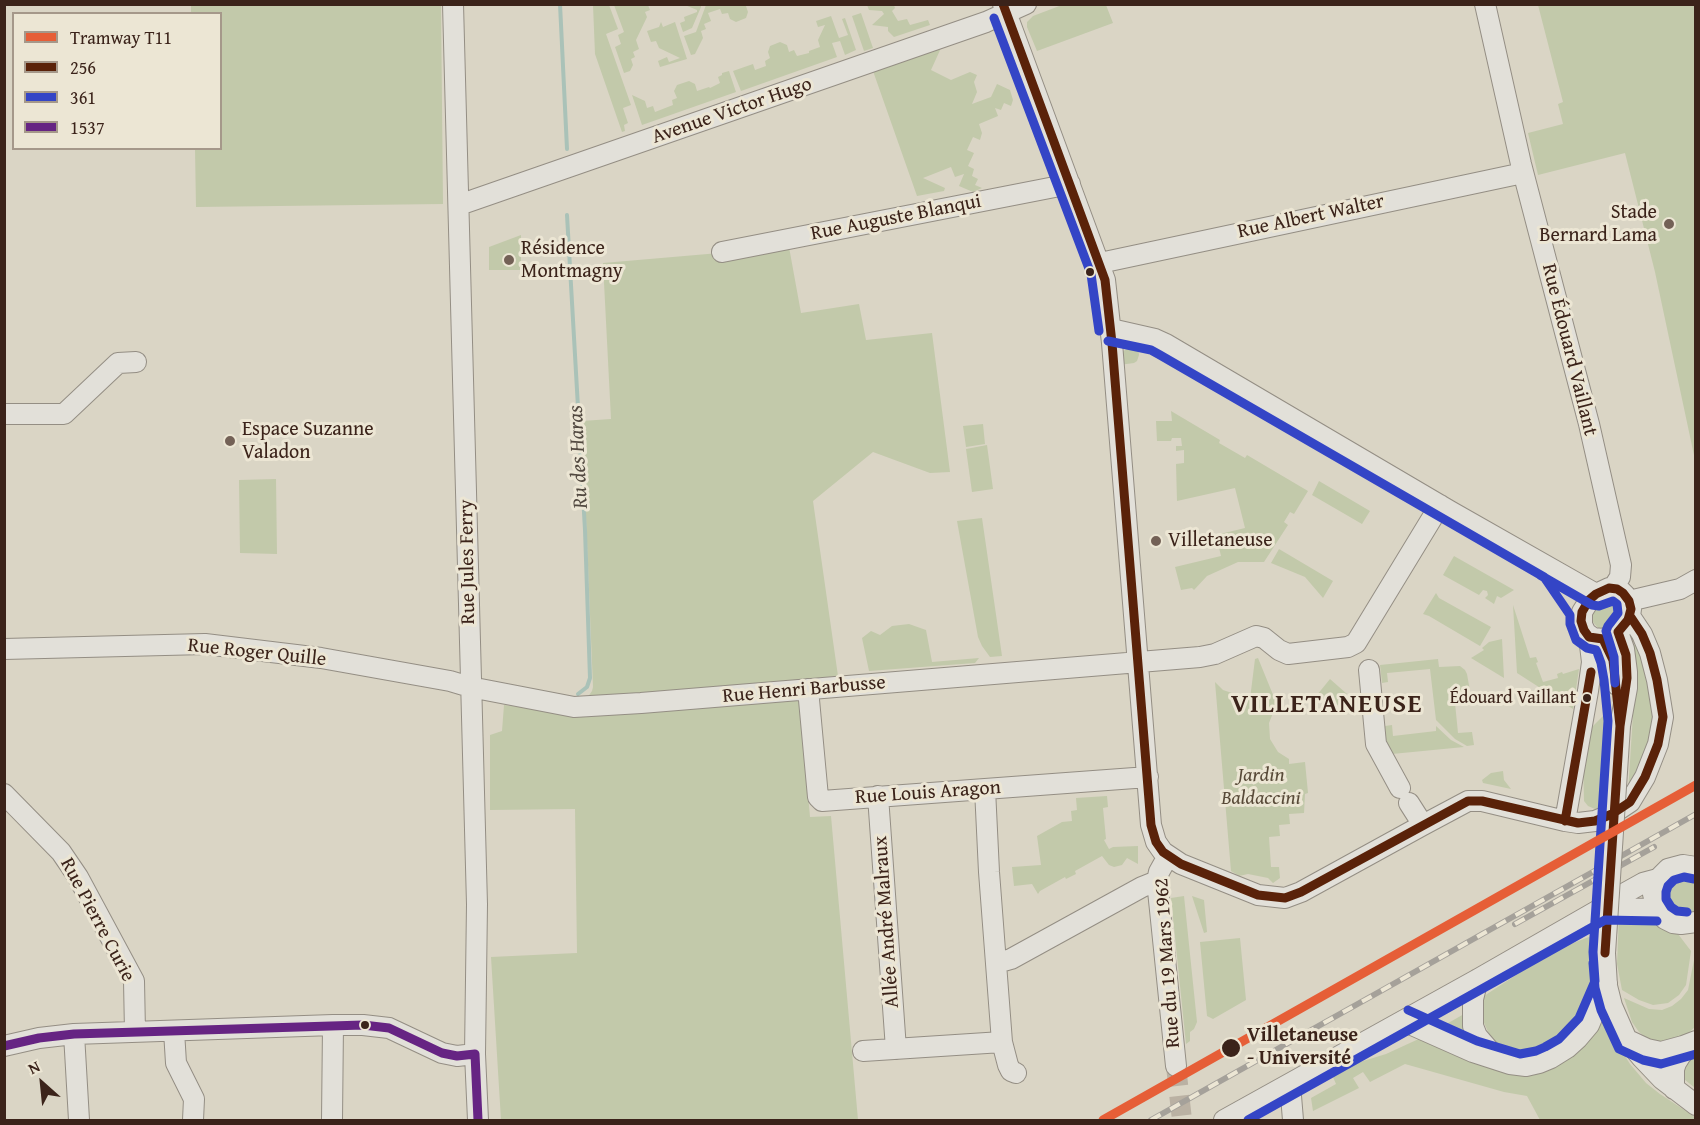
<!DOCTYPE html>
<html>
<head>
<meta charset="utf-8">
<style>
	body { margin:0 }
	#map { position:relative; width:1700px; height:1125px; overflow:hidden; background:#dad5c5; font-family:"Gentium Book Plus",serif }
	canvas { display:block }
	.frame { position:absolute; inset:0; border:6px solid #3b231a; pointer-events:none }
	.legend { position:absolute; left:12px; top:12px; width:210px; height:138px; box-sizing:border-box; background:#ece6d4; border:2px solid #a5988a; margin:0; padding:8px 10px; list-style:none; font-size:18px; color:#3b231a }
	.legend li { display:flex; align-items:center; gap:12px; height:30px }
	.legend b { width:30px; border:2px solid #a5988a }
	.north { position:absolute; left:12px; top:1053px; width:60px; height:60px; -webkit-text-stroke:4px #ece6d4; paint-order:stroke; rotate:333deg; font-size:16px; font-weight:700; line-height:24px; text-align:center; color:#3b231a }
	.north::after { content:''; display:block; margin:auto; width:21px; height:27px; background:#3b231a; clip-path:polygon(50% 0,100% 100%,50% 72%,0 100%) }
</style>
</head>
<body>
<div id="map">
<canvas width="1700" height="1125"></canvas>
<div class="frame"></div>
<ul class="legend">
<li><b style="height:8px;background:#e65e37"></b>Tramway T11</li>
<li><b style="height:8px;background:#5a2209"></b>256</li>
<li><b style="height:8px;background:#3445c6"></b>361</li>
<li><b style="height:8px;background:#662483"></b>1537</li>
</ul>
<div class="north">N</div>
</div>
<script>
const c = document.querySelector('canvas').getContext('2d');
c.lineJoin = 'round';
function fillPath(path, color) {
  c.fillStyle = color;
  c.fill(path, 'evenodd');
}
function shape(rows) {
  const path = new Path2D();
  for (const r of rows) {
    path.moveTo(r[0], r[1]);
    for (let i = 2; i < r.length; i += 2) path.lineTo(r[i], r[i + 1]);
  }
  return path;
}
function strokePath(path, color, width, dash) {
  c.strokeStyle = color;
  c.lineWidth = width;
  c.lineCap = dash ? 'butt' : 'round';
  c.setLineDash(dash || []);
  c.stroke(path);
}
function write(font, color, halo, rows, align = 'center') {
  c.font = font + ' "Gentium Book Plus",serif';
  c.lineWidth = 6;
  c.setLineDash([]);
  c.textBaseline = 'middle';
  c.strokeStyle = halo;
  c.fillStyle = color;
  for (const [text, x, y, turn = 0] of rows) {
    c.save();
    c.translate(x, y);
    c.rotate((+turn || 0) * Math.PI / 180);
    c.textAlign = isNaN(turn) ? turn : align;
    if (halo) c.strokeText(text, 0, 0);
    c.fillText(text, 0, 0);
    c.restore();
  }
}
const green = shape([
	[191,5,441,5,443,204,196,207,195,149,220,148,220,14,191,13],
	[593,5,609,5,618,29,606,34,631,105,623,108,628,123,624,125,625,131,622,132,595,54],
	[614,5,648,5,650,10,645,12,647,17,636,40,639,49,633,52,635,57,631,59,633,65,630,71,624,73,615,47,621,44,618,35,624,32],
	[685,5,701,5,701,7,692,28,683,32,680,23,685,21,684,17,697,12,697,10],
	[706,5,751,5,746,6,748,12,746,18,736,22,730,19,728,13,722,14,720,9,708,13,711,21,704,24,706,29,701,31,703,38,695,54,691,55,684,36,696,32],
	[867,5,894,5,895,8,892,11,898,21,907,19,910,25,928,20,930,25,894,37,888,31,888,27,872,25,884,14,882,11,869,10],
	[1062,5,1106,5,1113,23,1037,51,1027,27,1027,22,1033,16],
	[1538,5,1695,5,1695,460,1655,272,1625,153,1538,175,1528,133,1563,124,1558,104,1563,102],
	[861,13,873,48,864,51,852,16],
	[831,16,839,38,848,35,842,19,845,18,856,50,845,55,840,41,832,43,837,57,741,91,733,71,753,64,755,70,766,66,765,61,770,58,768,52,770,46,780,42,787,45,789,52,794,50,797,56,809,53,809,51,820,47,818,40,825,25,818,27,816,21],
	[661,22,663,27,675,22,687,59,660,67,658,61,667,57,669,62,680,58,659,48,656,41,651,42,647,31,659,27],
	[941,48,931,70,951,80,970,72,977,75,974,82,977,92,972,104,991,97,997,84,1010,90,1013,100,1011,106,1004,103,1001,110,995,108,998,116,979,124,982,133,980,140,973,137,967,150,974,153,968,166,974,169,972,176,978,179,975,185,982,188,973,192,959,186,964,174,955,177,951,167,923,178,945,188,944,191,917,196,873,71],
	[729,71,736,92,642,125,632,95,645,101,647,108,653,106,655,112,673,105,672,100,677,98,674,91,677,85,689,81,695,84,697,91,709,87,710,88,720,83,718,77,722,75,722,73],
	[521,235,521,270,489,270,489,247],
	[789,247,801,313,859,304,866,340,932,333,950,472,930,473,873,452,813,501,838,676,585,701,592,691,593,687,582,421,611,419,603,263],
	[1138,345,1139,355,1137,361,1134,363,1119,365,1122,352,1128,348],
	[1171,411,1220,440,1219,443,1245,458,1247,455,1308,491,1294,514,1290,512,1284,522,1288,525,1264,562,1238,562,1207,576,1194,590,1192,588,1181,590,1175,567,1221,556,1216,535,1245,528,1235,488,1177,501,1176,464,1184,463,1184,450,1176,451,1176,446,1182,446,1181,438,1172,438,1171,441,1157,441,1156,421,1172,421],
	[983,424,985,444,966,447,963,426],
	[987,445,993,489,972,492,966,449],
	[276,479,277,554,240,553,239,480],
	[1319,481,1370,511,1362,524,1312,495],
	[982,518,1002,656,990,657,982,646,978,637,957,521],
	[1279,549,1333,581,1323,598,1305,577,1271,563],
	[1454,556,1514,590,1501,598,1497,596,1494,604,1485,598,1488,595,1487,591,1483,590,1479,595,1443,575],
	[1436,593,1439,598,1491,627,1480,646,1429,616,1423,614],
	[1611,599,1617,603,1620,611,1620,615,1618,619,1608,628,1603,629,1598,628,1593,622,1593,613,1604,601],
	[1513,605,1530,658,1536,657,1538,662,1536,663,1543,682,1558,678,1557,674,1562,672,1563,674,1579,669,1573,709,1517,673],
	[909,624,926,630,932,662,979,658,975,663,869,671,862,638,871,631,880,635,892,626],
	[1502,639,1504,678,1471,658,1484,650,1482,648,1489,642],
	[1640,641,1653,683,1654,732,1628,793,1635,682,1633,646],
	[1258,658,1278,707,1273,713,1269,723,1270,739,1278,752,1289,759,1289,764,1305,762,1308,793,1305,794,1304,813,1289,814,1290,824,1279,825,1280,836,1269,837,1271,867,1279,867,1280,878,1273,883,1268,878,1248,874,1239,876,1231,871,1215,682,1223,690,1250,699,1255,659],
	[1438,659,1439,667,1460,666,1465,670,1467,674,1470,691,1454,693,1458,733,1472,732,1474,745,1467,746,1455,739,1436,720,1430,669,1387,673,1388,682,1382,683,1380,665],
	[1330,679,1347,694,1334,709,1317,695],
	[795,697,800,703,810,817,831,816,858,1120,501,1120,491,957,577,953,575,809,490,810,490,735,502,731,504,705,577,714],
	[1608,711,1608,737,1603,809,1595,809,1588,806,1584,801,1583,758,1585,734],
	[1392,725,1393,736,1436,731,1436,726,1451,740,1464,747,1392,754,1386,740,1385,726],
	[1503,771,1504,780,1511,789,1483,783,1482,780,1491,773],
	[1107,796,1108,807,1103,808,1106,839,1104,840,1109,849,1113,847,1138,846,1138,864,1127,858,1122,865,1114,867,1109,865,1102,856,1075,871,1076,874,1066,879,1065,877,1040,891,1038,894,1032,884,1014,886,1012,867,1041,865,1037,836,1062,822,1072,821,1071,811,1077,810,1076,798],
	[1691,873,1696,875,1695,912,1689,914,1678,913,1672,910,1666,902,1664,895,1665,885,1672,877],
	[1184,896,1197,1022,1194,1029,1190,1032,1190,1041,1186,1044,1171,898],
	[1192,896,1204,900,1207,932,1204,933],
	[1619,914,1647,917,1658,921,1678,934,1691,951,1686,985,1679,995,1668,1003,1653,1005,1639,1000,1622,990,1617,964],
	[1594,935,1594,977,1592,988,1579,1017,1571,1027,1550,1048,1534,1055,1515,1054,1503,1049,1497,1044,1489,1034,1481,1016,1481,1003,1484,996,1536,962,1568,945],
	[1240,938,1246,1000,1213,1019,1207,1016,1200,942],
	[1695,955,1695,1027,1686,1035,1676,1039,1658,1042,1649,1040,1639,1032,1632,1022,1624,998,1649,1009,1662,1010,1672,1006,1681,999,1688,990],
	[1464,1014,1467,1039,1436,1030],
	[1600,1023,1605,1024,1630,1064,1646,1083,1660,1094,1695,1117,1695,1120,1540,1120,1527,1096,1504,1092,1405,1064,1370,1082,1363,1072,1353,1078,1359,1088,1313,1111,1311,1098,1336,1084,1333,1077,1360,1062,1386,1054,1423,1037,1515,1072],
	[1695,1047,1695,1088,1679,1075]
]);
const stream = shape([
	[560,4,567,149],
	[567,215,585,530,590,678,587,687,578,694]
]);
const minorTunnel = shape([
	[1176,1066,1182,1120]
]);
const minor = shape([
	[453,4,477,904,475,1054,478,1120],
	[1003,4,1105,280,1112,343,1151,825,1156,842,1163,852,1181,864,1258,895,1285,898,1301,892,1423,825,1468,801,1482,801,1565,821,1578,823,1595,821,1612,814,1630,802,1645,777,1658,744,1663,717,1657,680,1650,653,1642,634,1630,616],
	[1485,4,1521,164,1589,424,1621,565,1620,577,1613,588],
	[459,205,986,22,1026,4],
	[722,252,1070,184],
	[1100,263,1523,173],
	[1111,329,1155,339,1166,344,1450,511,1596,594],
	[4,414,64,414,118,363,136,362],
	[1609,588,1620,590,1625,595,1629,601,1631,609,1630,616,1624,626,1612,636,1603,639,1593,638,1586,633,1582,625,1582,612,1592,596,1609,588],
	[1629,601,1680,589,1696,580],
	[1618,632,1624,649,1627,672,1627,688,1620,726],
	[1603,639,1613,660,1617,685],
	[4,649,205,644,321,658,450,681,470,687,574,707,641,703,1200,657,1215,654,1256,636,1264,638,1279,650,1288,654,1348,647,1356,643,1440,505],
	[1369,670,1376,744,1400,788],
	[808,689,818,797,822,801,1148,777],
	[985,789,989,872,1002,1042,1008,1065,1011,1071,1016,1073],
	[4,794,61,852,78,877,134,981,135,1032],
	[878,796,896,1049],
	[1409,803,1423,825],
	[1565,821,1588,691,1592,662,1589,637],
	[1168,856,1159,872,1157,881,1176,1066],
	[1696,867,1683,865,1668,869,1658,879,1653,894,1657,909,1665,919,1673,923,1681,924,1696,922],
	[1602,908,1657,909],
	[1605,953,1607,986,1612,1006,1627,1040,1642,1058,1662,1079,1696,1105],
	[997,963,1011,959,1142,887,1157,881],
	[1478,979,1473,999,1473,1026,1477,1036,1497,1059],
	[1403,1021,1473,1052,1510,1064,1526,1066,1539,1063,1551,1058,1567,1048,1578,1038,1589,1025,1607,983],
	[174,1031,176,1063,194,1099,193,1120],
	[74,1034,79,1120],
	[1630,1041,1647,1049,1661,1052,1683,1046,1696,1041],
	[4,1046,39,1038,74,1034,333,1025,363,1025,389,1028,442,1053,457,1056,475,1054],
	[863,1051,1002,1042],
	[1290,1084,1293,1120],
	[1674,1089,1674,1069,1676,1063,1681,1055,1692,1043],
	[332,1120,333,1025],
	[1224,1120,1478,979,1602,908,1625,893,1643,883,1658,879]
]);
const rail = shape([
	[1515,924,1654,847],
	[1151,1120,1696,814]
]);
const minorBridge = shape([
	[1605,953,1620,726]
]);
const bus1 = shape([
	[1003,4,1105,280,1112,343,1151,825,1156,842,1163,852,1181,864,1258,895,1285,898,1301,892,1468,801,1482,801,1578,823,1595,821,1612,814,1630,802,1645,777,1658,744,1663,717,1657,680,1650,653,1642,634,1630,616],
	[1609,588,1617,589,1623,593,1629,601,1631,609,1628,620,1618,632,1626,655,1627,678,1620,726,1613,660,1603,639,1589,637,1584,630,1581,621,1582,612,1589,600,1596,594,1609,588],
	[1565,821,1591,672],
	[1605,953,1620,726]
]);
const bus2 = shape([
	[994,18,1091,274,1099,331],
	[1108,341,1151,350,1160,355,1544,577,1570,615,1570,624,1576,640,1587,648,1596,650,1597,652,1601,663,1604,680,1608,721,1593,952,1595,981,1579,1018,1559,1039,1545,1047,1536,1051,1520,1054,1477,1041,1408,1010],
	[1540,575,1592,605,1599,606,1613,601,1617,604,1618,613,1608,626,1606,631,1614,657,1615,683],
	[1687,912,1677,911,1671,907,1666,899,1666,892,1668,886,1674,880,1684,877,1694,879],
	[1593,963,1595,988,1601,1010,1619,1049,1643,1060,1661,1064,1696,1054],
	[1248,1120,1605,920,1657,921]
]);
const bus3 = shape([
	[4,1046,39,1038,74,1034,363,1025,389,1028,442,1053,457,1056,475,1054],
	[475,1054,478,1120]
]);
const tram1 = shape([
	[1103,1120,1696,785]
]);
const markers = [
	[1669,224,6,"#736156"],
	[509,260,6,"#736156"],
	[1090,272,5,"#3b231a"],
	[230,441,6,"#736156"],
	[1156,541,6,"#736156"],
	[1587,698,5,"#3b231a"],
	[365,1025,5,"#3b231a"],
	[1231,1048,10,"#3b231a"]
];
const busNames = [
	["Édouard Vaillant",1576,698]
];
const streetNames = [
	["Avenue Victor Hugo",732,111,-19],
	["Rue Albert Walter",1311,217,-12],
	["Rue Auguste Blanqui",896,218,-11],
	["Rue Édouard Vaillant",1569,350,76],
	["Rue Jules Ferry",468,562,-91],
	["Rue Roger Quille",257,653,6],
	["Rue Henri Barbusse",804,690,-5],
	["Rue Louis Aragon",928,793,-4],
	["Rue Pierre Curie",97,920,62],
	["Allée André Malraux",887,922,-94],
	["Rue du 19 Mars 1962",1168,963,-94]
];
const poiNames = [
	["Stade",1657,213,"right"],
	["Bernard Lama",1657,236,"right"],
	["Résidence",521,249],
	["Montmagny",521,272],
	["Espace Suzanne",242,430],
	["Valadon",242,453],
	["Villetaneuse",1168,541]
];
const parkNames = [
	["Jardin",1261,776],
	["Baldaccini",1261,799]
];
const stopNames = [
	["Villetaneuse",1247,1036],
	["- Université",1247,1059]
];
const waterNames = [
	["Ru des Haras",579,457,-93]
];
const districtNames = [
	["VILLETANEUSE",1327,705]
];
fillPath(green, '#c2c9aa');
strokePath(stream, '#aac2b8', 4);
strokePath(minorTunnel, '#bab1a3', 20, [20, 10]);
strokePath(minor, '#948e84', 22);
strokePath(minor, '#e2e0d9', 20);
strokePath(rail, '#a5a19a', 6);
strokePath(rail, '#ece6d4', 4, [11]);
strokePath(minorBridge, '#948e84', 22, []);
strokePath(minorBridge, '#e2e0d9', 20);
strokePath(bus1, '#5a2209', 9);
strokePath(bus2, '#3445c6', 9);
strokePath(bus3, '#662483', 9);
strokePath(tram1, '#e65e37', 9);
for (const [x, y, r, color] of markers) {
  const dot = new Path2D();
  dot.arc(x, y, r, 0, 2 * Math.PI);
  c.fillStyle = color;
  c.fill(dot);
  strokePath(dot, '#ece6d4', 2);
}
write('18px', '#3b231a', '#ece6d4', busNames, 'right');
write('20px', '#3b231a', '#ece6d4', streetNames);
write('20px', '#3b231a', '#ece6d4', poiNames, 'left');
write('italic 20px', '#584a38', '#ece6d4', parkNames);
write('bold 20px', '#3b231a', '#ece6d4', stopNames, 'left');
write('italic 21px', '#524940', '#ece6d4', waterNames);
c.letterSpacing = '1.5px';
write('bold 26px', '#3b231a', '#ece6d4', districtNames);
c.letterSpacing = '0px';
</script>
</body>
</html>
